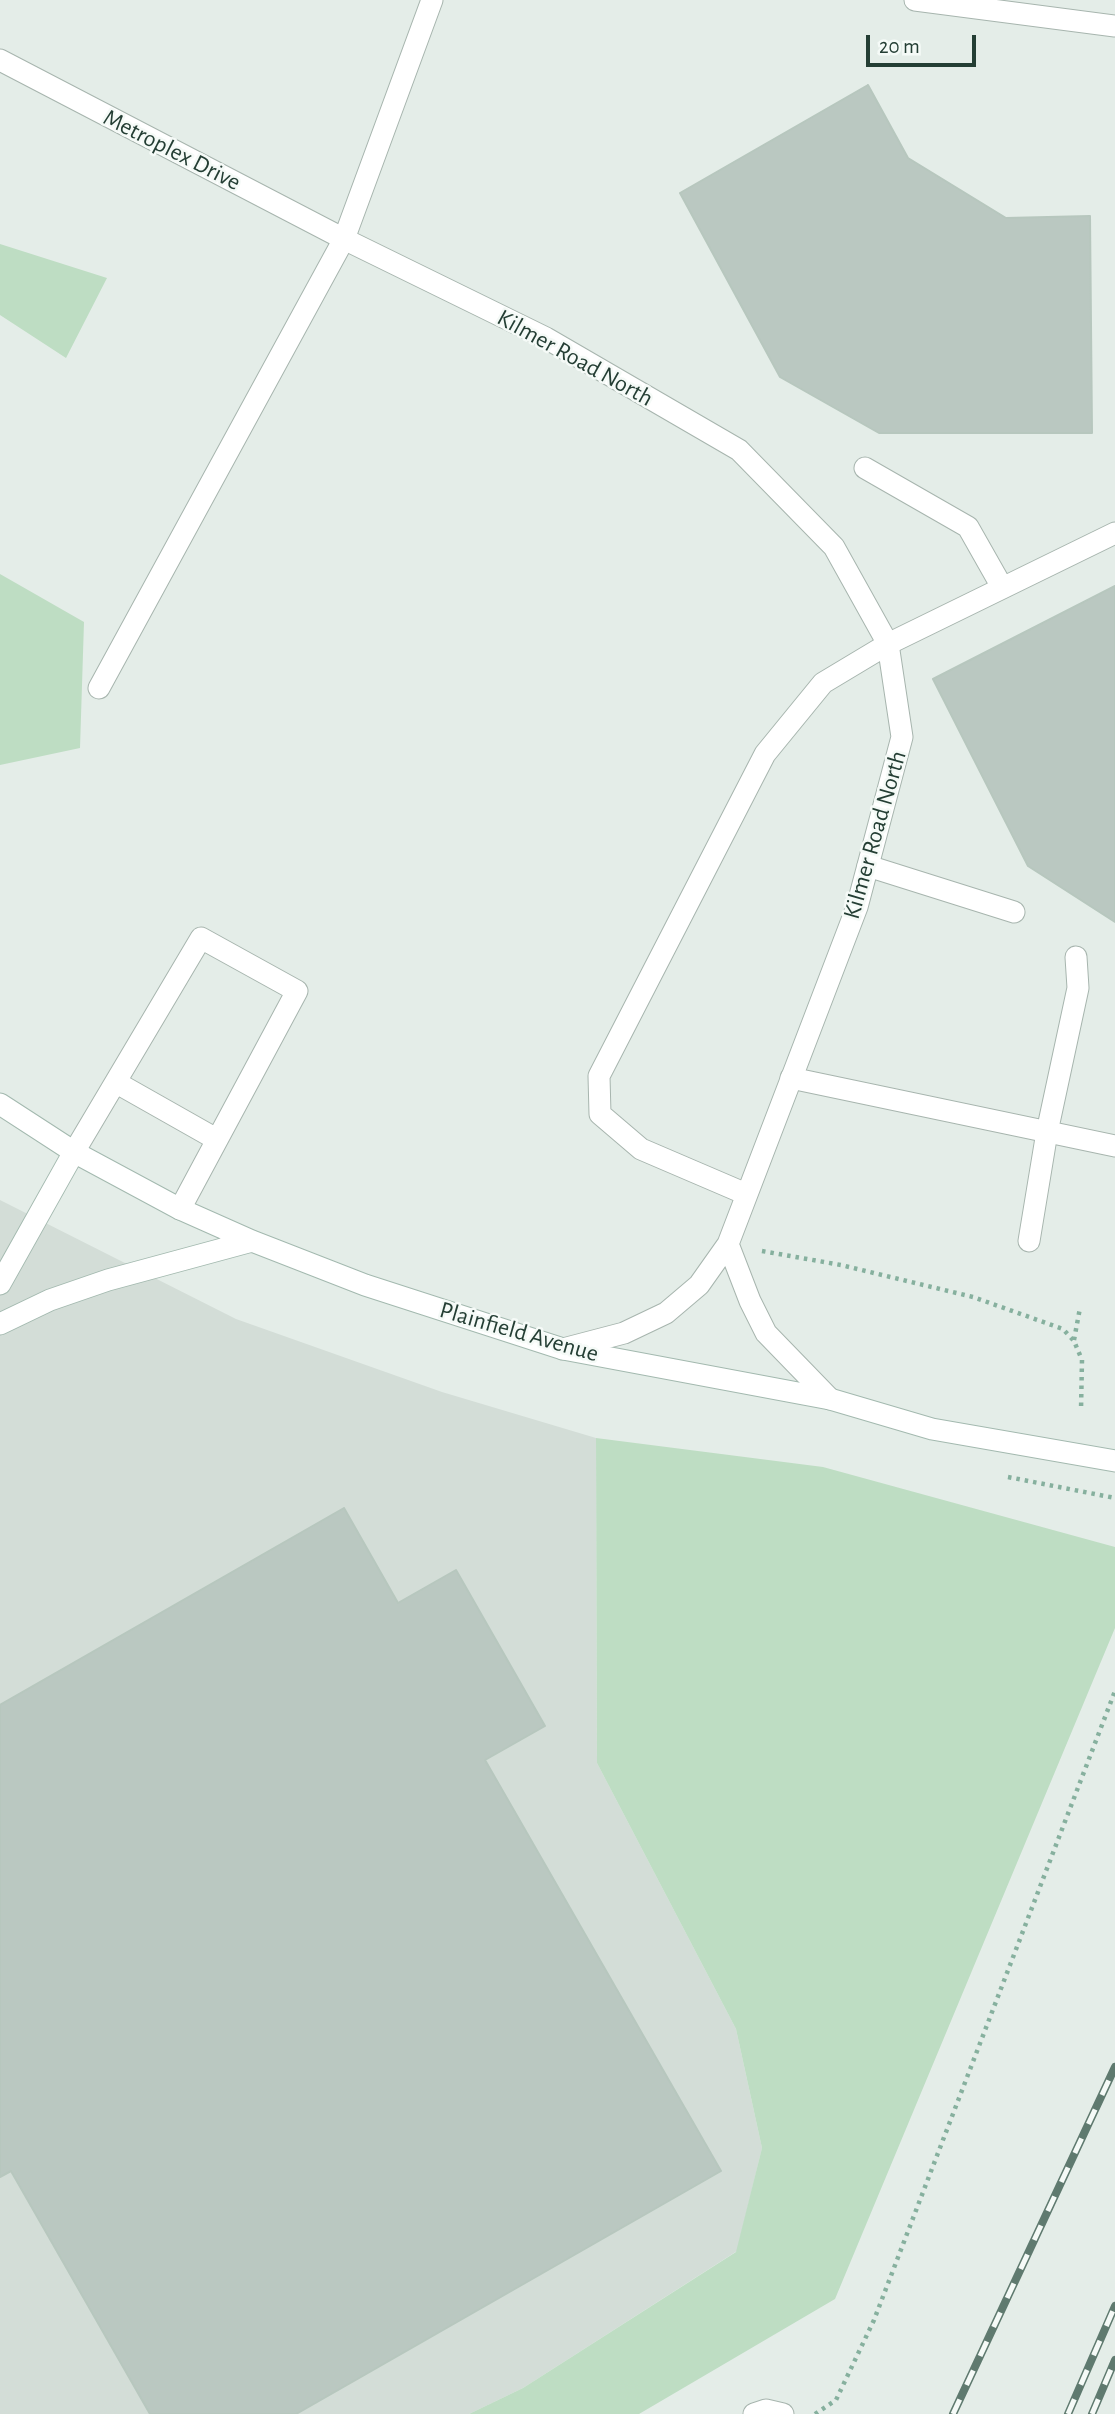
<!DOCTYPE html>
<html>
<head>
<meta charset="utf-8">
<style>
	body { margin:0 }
	#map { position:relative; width:1115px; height:2414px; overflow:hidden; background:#e4ede8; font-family:"Alegreya Sans",sans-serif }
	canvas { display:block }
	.scale { position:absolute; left:866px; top:35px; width:110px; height:32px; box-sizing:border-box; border:4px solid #243e34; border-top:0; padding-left:9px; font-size:21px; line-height:24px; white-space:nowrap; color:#243e34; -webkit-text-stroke:5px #f5faf7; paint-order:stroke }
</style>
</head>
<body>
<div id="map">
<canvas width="1115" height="2414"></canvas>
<div class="scale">20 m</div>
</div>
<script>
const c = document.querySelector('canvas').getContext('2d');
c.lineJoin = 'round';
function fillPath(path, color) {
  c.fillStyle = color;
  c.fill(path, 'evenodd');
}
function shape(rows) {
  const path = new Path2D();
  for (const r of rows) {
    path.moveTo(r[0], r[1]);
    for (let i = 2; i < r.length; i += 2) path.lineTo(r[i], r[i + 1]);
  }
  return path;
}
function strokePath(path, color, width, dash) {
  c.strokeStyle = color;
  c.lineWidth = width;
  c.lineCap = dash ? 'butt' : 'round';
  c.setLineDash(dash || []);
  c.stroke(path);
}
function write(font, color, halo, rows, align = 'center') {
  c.font = font + ' "Alegreya Sans",sans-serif';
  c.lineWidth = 5;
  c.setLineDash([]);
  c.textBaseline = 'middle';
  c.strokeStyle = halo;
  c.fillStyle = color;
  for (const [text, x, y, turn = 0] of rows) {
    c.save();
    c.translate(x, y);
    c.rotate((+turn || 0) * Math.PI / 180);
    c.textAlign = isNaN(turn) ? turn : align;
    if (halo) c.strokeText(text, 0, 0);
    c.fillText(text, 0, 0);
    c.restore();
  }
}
const built = shape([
	[0,1200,236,1319,442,1392,596,1438,597,1763,736,2029,762,2148,737,2251,523,2388,469,2414,0,2414]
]);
const green = shape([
	[0,244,107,278,66,358,0,315],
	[0,574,84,622,80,748,0,765],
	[596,1438,823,1467,1115,1547,1115,1628,835,2299,639,2414,469,2414,523,2388,736,2252,762,2148,736,2029,597,1763]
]);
const building = shape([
	[868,85,908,158,1006,218,1090,216,1092,433,879,433,780,377,680,193,868,85],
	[1115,586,1115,922,1028,866,933,679,1115,586],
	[344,1508,398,1603,456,1570,545,1726,485,1760,721,2171,296,2414,150,2414,11,2171,0,2177,0,1705,344,1508]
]);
const path = shape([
	[762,1251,841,1265,973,1297,1063,1329,1074,1341,1082,1360,1081,1410],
	[1074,1340,1080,1308],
	[1008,1477,1115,1498],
	[815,2414,836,2400,874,2320,1115,1691]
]);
const lane = shape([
	[915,0,1115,26],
	[865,468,968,527,1002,587],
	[99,688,344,239,432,0],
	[868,866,1014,912],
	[791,1078,1115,1146],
	[117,1083,216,1139],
	[74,1152,201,938,297,991,180,1209],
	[746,1194,641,1149,600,1114,599,1076,765,754,823,683,888,644,1115,533],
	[1029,1241,1047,1132,1078,988,1076,957],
	[754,2414,766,2410,783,2414]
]);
const street = shape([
	[0,60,344,239,546,338,739,450,834,547,888,644,902,737,857,907,728,1244,699,1285,666,1313,624,1333,563,1349],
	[728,1244,750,1301,766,1333,830,1399]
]);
const secondary = shape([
	[0,1104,74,1152,180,1209,252,1241,365,1285,563,1349,830,1399,932,1429,1115,1461],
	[0,1284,74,1152],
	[0,1324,50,1300,108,1280,252,1241]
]);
const rail = shape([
	[953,2414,1115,2067],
	[1068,2414,1115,2306],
	[1092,2414,1115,2360]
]);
const streetNames = [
	["Metroplex Drive",172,150,27],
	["Kilmer Road North",575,358,29],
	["Kilmer Road North",875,835,-74],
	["Plainfield Avenue",519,1332,16]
];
fillPath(built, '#d3ddd7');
fillPath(green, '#beddc3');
fillPath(building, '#bac8c1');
strokePath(building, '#b7c7be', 2);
strokePath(lane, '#a7b5ae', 23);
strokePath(street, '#a7b5ae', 23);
strokePath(secondary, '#a3b9af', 23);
strokePath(path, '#86b09e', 4.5, [3.5, 5]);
strokePath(lane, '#fff', 21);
strokePath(street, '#fff', 21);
strokePath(secondary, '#fff', 21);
strokePath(rail, '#5f7a6f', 8);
strokePath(rail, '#f5faf7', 5, [16]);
write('24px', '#243e34', '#f5faf7', streetNames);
</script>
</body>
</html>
